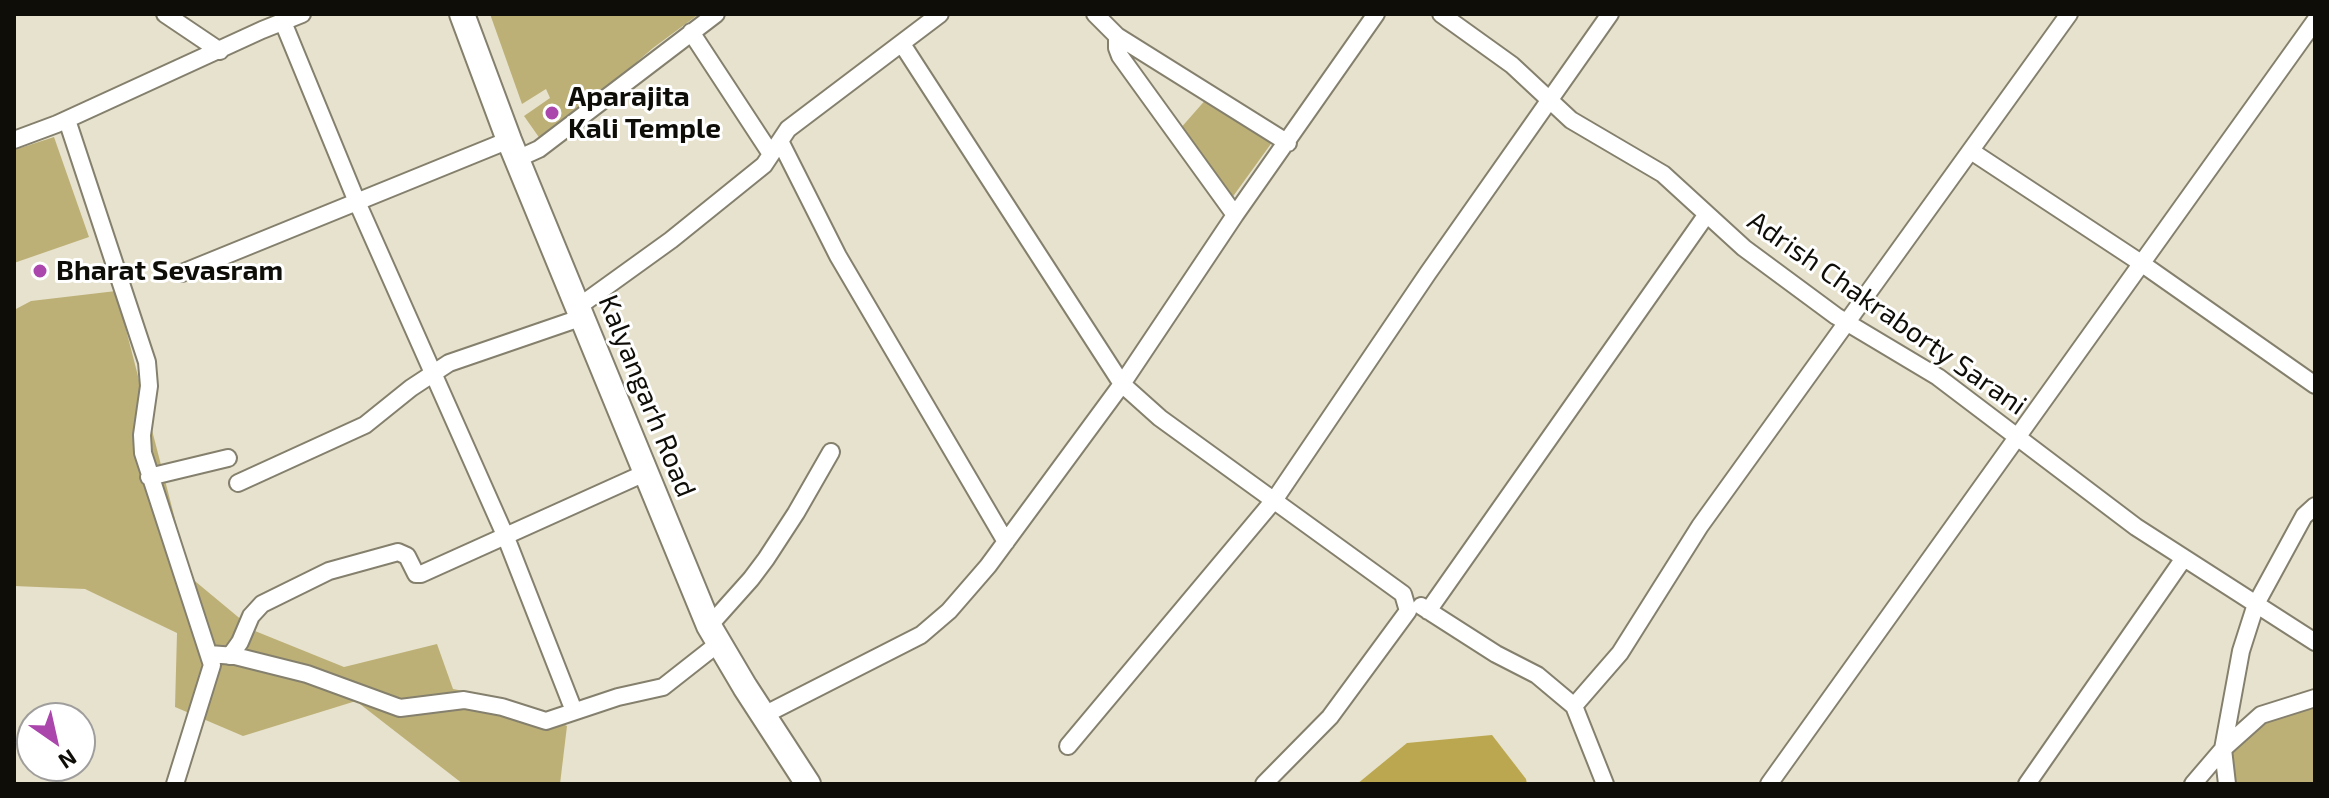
<!DOCTYPE html>
<html>
<head>
<meta charset="utf-8">
<style>
	body { margin:0 }
	#map { position:relative; width:2329px; height:798px; overflow:hidden; background:#e7e2cd; font-family:"Exo 2",sans-serif }
	canvas { display:block }
	.frame { position:absolute; inset:0; border:16px solid #0f0d07; pointer-events:none }
	.north { position:absolute; left:16px; top:702px; width:80px; height:80px; box-sizing:border-box; background:#fff; border:2px solid #9f9e9c; border-radius:50%; rotate:146deg; font-size:22px; font-weight:700; line-height:32px; text-align:center; color:#0f0d07 }
	.north::after { content:''; display:block; margin:auto; width:28px; height:36px; background:#aa46ac; clip-path:polygon(50% 0,100% 100%,50% 72%,0 100%) }
</style>
</head>
<body>
<div id="map">
<canvas width="2329" height="798"></canvas>
<div class="frame"></div>
<div class="north">N</div>
</div>
<script>
const c = document.querySelector('canvas').getContext('2d');
c.lineJoin = 'round';
function fillPath(path, color) {
  c.fillStyle = color;
  c.fill(path, 'evenodd');
}
function shape(rows) {
  const path = new Path2D();
  for (const r of rows) {
    path.moveTo(r[0], r[1]);
    for (let i = 2; i < r.length; i += 2) path.lineTo(r[i], r[i + 1]);
  }
  return path;
}
function strokePath(path, color, width, dash) {
  c.strokeStyle = color;
  c.lineWidth = width;
  c.lineCap = dash ? 'butt' : 'round';
  c.setLineDash(dash || []);
  c.stroke(path);
}
function write(font, color, halo, rows, align = 'center') {
  c.font = font + ' "Exo 2",sans-serif';
  c.lineWidth = 6;
  c.setLineDash([]);
  c.textBaseline = 'middle';
  c.strokeStyle = halo;
  c.fillStyle = color;
  for (const [text, x, y, turn = 0] of rows) {
    c.save();
    c.translate(x, y);
    c.rotate((+turn || 0) * Math.PI / 180);
    c.textAlign = isNaN(turn) ? turn : align;
    if (halo) c.strokeText(text, 0, 0);
    c.fillText(text, 0, 0);
    c.restore();
  }
}
const green = shape([
	[490,14,699,14,653,48,543,143,524,116,550,98,546,89,522,104],
	[1208,97,1273,141,1229,202,1179,130],
	[54,137,89,237,14,263,14,150],
	[116,291,190,577,255,631,344,667,437,644,453,689,508,699,567,726,560,784,463,784,356,701,243,736,175,707,177,633,85,589,14,586,14,310,31,301],
	[2315,701,2315,784,2228,784,2223,749,2273,711]
]);
const water = shape([
	[1492,735,1526,779,1527,784,1357,784,1407,743]
]);
const street = shape([
	[165,14,220,51],
	[1095,14,1117,36,1288,143],
	[1441,14,1512,65,1571,120,1663,174,1744,248,1836,316,1938,377,2136,527,2315,642],
	[283,22,357,202,505,535,574,711],
	[691,32,771,154],
	[1117,36,1117,48,1120,56,1235,215],
	[902,44,1122,384,1160,418,1403,594,1408,611,1330,717,1264,784],
	[67,120,147,362,149,386,142,435,143,453,212,665,175,784],
	[14,140,57,124,262,30,302,14],
	[780,141,838,256,1006,542],
	[1971,151,2141,263,2315,385],
	[517,159,539,149,716,14],
	[182,273,509,140],
	[578,307,671,240,764,165,788,129,940,14],
	[149,477,228,458],
	[238,483,365,425,411,388,449,363,583,317],
	[1421,606,1496,654,1537,675,1574,706,1605,784],
	[1428,611,1707,214],
	[709,626,751,579,766,559,796,513,831,452],
	[209,654,235,656,307,674,400,708,464,700,502,707,546,721,618,697,663,687,719,643],
	[230,656,240,642,251,616,262,604,329,571,398,552,407,556,416,574,421,574,645,473],
	[1574,706,1620,653,1700,526,2069,14],
	[764,715,921,635,949,611,988,566,1122,384,1235,215,1376,14],
	[1068,746,1275,499,1428,273,1610,14],
	[1769,784,2315,21],
	[2027,784,2184,558],
	[2193,784,2223,749,2241,651,2256,604,2304,516,2315,506],
	[2227,784,2223,749,2261,715,2315,698]
]);
const secondary = shape([
	[462,14,509,140,709,626,745,687,808,784]
]);
const markers = [
	[552,113,8,"#aa46ac"],
	[40,271,8,"#aa46ac"]
];
const poiNames = [
	["Aparajita",568,97],
	["Kali Temple",568,129],
	["Bharat Sevasram",56,271]
];
const streetNames = [
	["Adrish Chakraborty Sarani",1887,313,35],
	["Kalyangarh Road",647,396,68]
];
fillPath(green, '#bdb077');
fillPath(water, '#bba74f');
strokePath(street, '#84806d', 20);
strokePath(secondary, '#84806d', 28);
strokePath(street, '#fff', 16);
strokePath(secondary, '#fff', 24);
for (const [x, y, r, color] of markers) {
  const dot = new Path2D();
  dot.arc(x, y, r, 0, 2 * Math.PI);
  c.fillStyle = color;
  c.fill(dot);
  strokePath(dot, '#fff', 3);
}
write('bold 28px', '#0f0d07', '#fff', poiNames, 'left');
write('28px', '#0f0d07', '#fff', streetNames);
</script>
</body>
</html>
